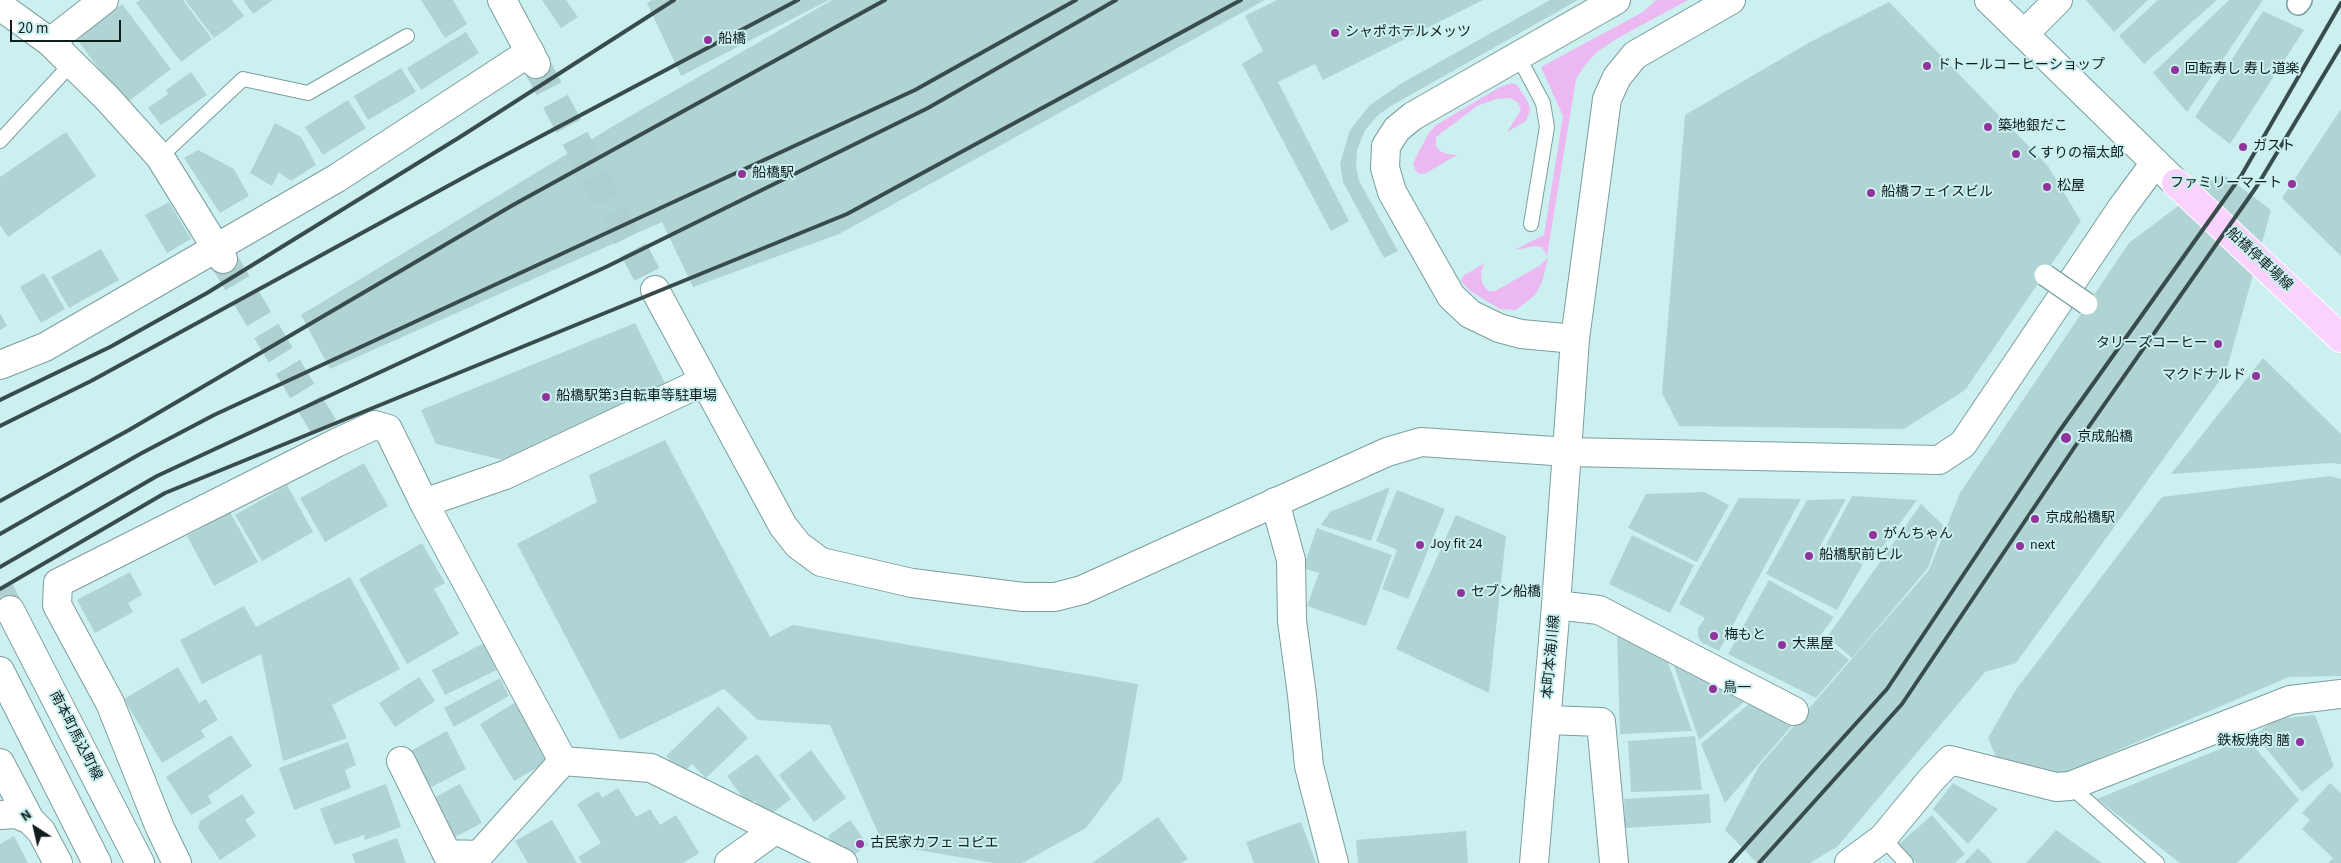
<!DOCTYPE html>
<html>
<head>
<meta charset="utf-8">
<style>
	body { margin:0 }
	#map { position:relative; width:2341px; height:863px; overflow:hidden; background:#cbf0ef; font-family:"Source Sans 3",sans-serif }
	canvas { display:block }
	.north { position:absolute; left:10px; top:803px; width:50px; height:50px; -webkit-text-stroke:4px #cbf0ef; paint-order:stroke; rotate:325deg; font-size:14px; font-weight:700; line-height:20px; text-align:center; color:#0f1d1d }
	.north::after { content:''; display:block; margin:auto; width:18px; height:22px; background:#0f1d1d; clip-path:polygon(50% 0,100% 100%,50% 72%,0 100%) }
	.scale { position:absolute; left:10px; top:20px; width:111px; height:22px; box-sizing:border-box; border:2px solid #0f1d1d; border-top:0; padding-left:6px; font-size:15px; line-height:18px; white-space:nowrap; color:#0f1d1d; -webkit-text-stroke:4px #cbf0ef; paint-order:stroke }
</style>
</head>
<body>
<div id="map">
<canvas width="2341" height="863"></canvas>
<div class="north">N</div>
<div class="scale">20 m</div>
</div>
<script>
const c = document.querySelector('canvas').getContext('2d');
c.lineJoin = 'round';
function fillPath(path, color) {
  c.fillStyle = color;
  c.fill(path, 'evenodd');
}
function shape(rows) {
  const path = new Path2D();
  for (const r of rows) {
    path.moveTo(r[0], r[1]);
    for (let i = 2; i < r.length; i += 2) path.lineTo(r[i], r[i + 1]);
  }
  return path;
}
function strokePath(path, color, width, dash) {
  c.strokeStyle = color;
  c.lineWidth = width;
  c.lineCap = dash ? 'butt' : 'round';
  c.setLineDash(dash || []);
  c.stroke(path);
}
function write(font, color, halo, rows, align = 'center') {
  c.font = font + ' "Source Sans 3","Noto Sans JP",sans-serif';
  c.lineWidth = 4;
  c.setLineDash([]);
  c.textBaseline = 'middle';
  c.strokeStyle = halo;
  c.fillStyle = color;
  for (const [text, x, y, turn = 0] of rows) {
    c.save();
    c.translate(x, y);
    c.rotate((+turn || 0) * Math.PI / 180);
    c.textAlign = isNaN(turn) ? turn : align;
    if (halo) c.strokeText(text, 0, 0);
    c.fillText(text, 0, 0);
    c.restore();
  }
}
const green = shape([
	[1656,0,1688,0,1618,38,1598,51,1585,65,1576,79,1547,256,1542,247,1536,246,1514,250,1544,235,1563,116,1541,67,1643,12],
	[1512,83,1517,85,1528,102,1530,110,1526,121,1507,132,1521,110,1518,103,1511,98,1496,99,1477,106,1436,137,1436,146,1440,151,1447,154,1457,155,1426,173,1420,174,1416,171,1413,165,1416,157,1429,133,1436,125,1500,87],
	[1548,258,1542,282,1535,295,1516,310,1500,309,1470,291,1461,281,1463,276,1485,263,1481,271,1482,283,1488,291,1495,291,1539,266]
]);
const building = shape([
	[140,0,183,0,212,39,181,62,136,3],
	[185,0,232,0,244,16,214,38],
	[243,0,273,0,253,14],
	[421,0,453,0,467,24,445,38],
	[542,0,566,0,578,17,561,28],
	[652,0,829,0,681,76,647,3],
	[832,0,1265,0,839,234,693,287,662,222,330,369,301,315,615,125],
	[1277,0,1483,0,1323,80,1315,64,1278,82,1349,221,1331,231,1242,64,1263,51,1245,16],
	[1550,0,1578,0,1391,106,1378,115,1365,130,1357,150,1356,166,1359,181,1398,251,1384,258,1343,182,1340,164,1350,130,1370,105,1402,83],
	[2086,0,2148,0,2114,32],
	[2158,0,2217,0,2144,64,2119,36],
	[2229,0,2263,0,2187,112,2153,73],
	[1889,2,2048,166,2081,221,1965,390,1904,429,1679,426,1662,393,1685,115,1812,41],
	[122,4,171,69,125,104,76,38],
	[2263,11,2304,30,2230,144,2195,117],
	[466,32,479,53,421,90,407,68],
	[401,68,416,92,368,120,354,96],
	[191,72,207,95,161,125,148,108,168,94,166,90],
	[348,100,366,128,323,155,305,127],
	[2341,109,2341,256,2282,198],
	[275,123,301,137,316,165,291,181,279,172,272,186,250,173],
	[66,132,96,176,8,237,0,225,0,177],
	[198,150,234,169,249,196,220,213,184,158],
	[2222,173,2271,210,2226,372,2016,663,1985,672,1838,846,1810,863,1757,863,1725,830,1759,766,1929,570,1960,493,2129,243],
	[169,202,191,239,167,253,145,215],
	[101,249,119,280,69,308,51,277],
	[44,273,65,309,41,323,20,287],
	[0,313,7,326,0,330],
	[635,323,665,383,507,461,436,444,421,410],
	[2263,358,2341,434,2341,464,2330,463,2171,474],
	[665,440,770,637,793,625,1138,684,1122,780,1086,828,1022,863,994,863,883,844,830,725,758,720,724,689,620,740,517,544,597,502,589,475],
	[364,463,388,506,325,542,300,498],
	[2330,476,2341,479,2341,676,2289,677,2053,778,1998,762,1988,738,2015,691,2162,497],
	[287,485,313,532,262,561,235,515],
	[1390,487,1371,541,1321,525,1330,512],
	[1397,490,1445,509,1408,599,1382,589,1397,550,1376,541],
	[1704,492,1729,505,1697,562,1628,528,1646,494],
	[1852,496,1917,500,1872,561,1826,545],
	[1739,498,1801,499,1719,651,1701,642,1698,636,1698,628,1705,618,1679,604],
	[1846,499,1819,548,1863,564,1837,610,1766,574,1807,500],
	[1921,504,1943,525,1928,568,1852,658,1827,637],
	[230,512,258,562,214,586,187,536],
	[1456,515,1506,536,1489,693,1396,649],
	[1317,528,1392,555,1366,626,1307,606,1319,573,1303,568],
	[1632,535,1694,565,1670,613,1609,584],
	[422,543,445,583,434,589,459,634,407,664,359,579],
	[130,572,142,595,128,603,133,612,95,633,77,600],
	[350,577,400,669,332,705,347,738,283,761,261,654,202,684,180,640,244,606,256,627],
	[1769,580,1834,617,1820,636,1849,660,1816,698,1728,654],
	[1617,630,1664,651,1692,731,1620,734],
	[484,643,497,670,445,695,432,670],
	[1671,657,1751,696,1699,740],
	[178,667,199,703,206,699,218,720,201,730,205,737,162,763,124,699],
	[419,677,435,701,395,727,379,703],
	[500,678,509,696,454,727,444,708],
	[1756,698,1796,721,1725,803,1701,744],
	[519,700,554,758,514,781,480,724],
	[718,706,748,738,706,778,692,764,682,773,666,756],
	[2315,715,2334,766,2302,792,2255,735,2275,719],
	[447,731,466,769,426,790,407,753],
	[231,735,252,766,208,796,212,803,191,815,166,777],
	[1695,736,1702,790,1631,792,1628,741],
	[2247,738,2299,800,2237,863,2180,863,2097,799],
	[348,742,356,765,345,770,351,788,294,810,279,768],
	[811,750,846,798,814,822,779,775],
	[757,754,791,799,767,817,754,800,748,805,727,776],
	[1953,783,1998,809,1968,844,1933,809],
	[2330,783,2341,793,2341,863,2328,863,2333,858,2302,829,2310,820,2302,813],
	[386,784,401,827,365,840,364,835,334,845,320,809],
	[460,784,482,823,453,838,432,799],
	[618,788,636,817,650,809,660,825,676,815,699,853,683,863,582,863,578,857,601,843,577,804,599,791,602,798],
	[242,794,255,813,245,820,256,836,220,860,198,828,200,821],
	[1709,794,1711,823,1625,828,1624,799],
	[1932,815,1965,854,1955,863,1916,863,1899,844],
	[1158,817,1188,859,1181,863,1092,863],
	[552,820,577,863,528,863,515,841],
	[850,820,868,845,851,857,843,845,837,849,828,836],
	[1301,822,1316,863,1254,863,1246,842],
	[2056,830,2102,863,2026,863],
	[1466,831,1468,863,1358,863,1356,840],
	[14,836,28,863,0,863,0,844],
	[397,838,406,863,355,863,352,854],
	[1978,848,1993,863,1964,863]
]);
const minorTunnel = shape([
	[223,259,330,437],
	[0,590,10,610]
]);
const tertiaryTunnel = shape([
	[536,64,655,290]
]);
const service = shape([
	[1518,56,1543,103,1547,127,1531,224],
	[0,141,72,63],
	[160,157,243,79,308,93,407,36],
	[2070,786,2157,863],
	[1883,838,1906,863]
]);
const pedestrian = shape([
	[2298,4,2301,0]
]);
const minor = shape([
	[0,6,50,42,107,98,160,157,223,259],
	[2024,34,2058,0],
	[50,42,104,0],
	[0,365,45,347,337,178,530,52],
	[704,381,505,475,424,503,563,761,651,768,843,863],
	[1568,452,1939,460,1963,444,2121,209,2155,163],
	[1275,502,1291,560,1292,621,1302,695,1309,766,1334,863],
	[1556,605,1599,610,1794,711],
	[10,610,140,863],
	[0,671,97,863],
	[1547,720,1601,722,1614,863],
	[401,761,447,854,479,855,563,761],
	[0,763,30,820,41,831,58,863],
	[0,815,16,814,30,820],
	[177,863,160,828,110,703,57,605,58,583,336,443,375,425,388,429,424,503],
	[729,863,775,830],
	[1849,863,1883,838,1930,781,1950,760,2056,787,2070,786,2290,700,2341,694]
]);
const tertiary = shape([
	[502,0,536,64],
	[1989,0,2176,183],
	[655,290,783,526,798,545,821,562,912,583,1023,597,1055,597,1082,590,1387,452,1421,442,1568,452],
	[1575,339,1521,334,1499,328,1470,314,1451,296,1392,192,1385,168,1386,146,1397,129,1413,116,1616,0],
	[1534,863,1556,605,1575,339,1607,99,1617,77,1635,55,1731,0]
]);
const primary = shape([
	[2176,183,2341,338]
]);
const rail = shape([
	[0,400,110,347,207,293,460,137,674,0],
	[0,426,91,381,479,169,798,0],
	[0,501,129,430,513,205,885,0],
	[0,534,140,454,214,415,915,90,1076,0],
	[0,567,157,476,608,266,928,108,1116,0],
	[0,589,165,493,847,214,1241,0],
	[1730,863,1887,689,2058,433,2241,176,2341,3],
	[1759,863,1902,704,2076,445,2257,186,2341,46]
]);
const pedestrianBridge = shape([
	[2045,275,2087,304]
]);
const markers = [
	[1335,33,5,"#91339d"],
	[708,40,5,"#91339d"],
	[1927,66,5,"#91339d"],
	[2175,70,5,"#91339d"],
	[1988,127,5,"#91339d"],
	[2243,147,5,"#91339d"],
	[2016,154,5,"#91339d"],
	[742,174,5,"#91339d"],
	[2292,184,5,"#91339d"],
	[2047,187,5,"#91339d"],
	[1871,193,5,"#91339d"],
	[2218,344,5,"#91339d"],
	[2256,376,5,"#91339d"],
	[546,397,5,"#91339d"],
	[2066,438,6,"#91339d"],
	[2035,519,5,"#91339d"],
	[1873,535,5,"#91339d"],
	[1420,545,5,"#91339d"],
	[2020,546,5,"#91339d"],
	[1809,556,5,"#91339d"],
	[1461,593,5,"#91339d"],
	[1714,636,5,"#91339d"],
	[1782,645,5,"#91339d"],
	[1713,689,5,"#91339d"],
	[2300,742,5,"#91339d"],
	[860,844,5,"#91339d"]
];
const poiNames = [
	["シャポホテルメッツ",1345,33],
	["船橋",718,40],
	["ドトールコーヒーショップ",1937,66],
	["回転寿し 寿し道楽",2185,70],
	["築地銀だこ",1998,127],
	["ガスト",2253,147],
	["くすりの福太郎",2026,154],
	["船橋駅",752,174],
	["ファミリーマート",2282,184,"right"],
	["松屋",2057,187],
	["船橋フェイスビル",1881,193],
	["タリーズコーヒー",2208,344,"right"],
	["マクドナルド",2246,376,"right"],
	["船橋駅第3自転車等駐車場",556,397],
	["京成船橋",2077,438],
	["京成船橋駅",2045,519],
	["がんちゃん",1883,535],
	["Joy fit 24",1430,545],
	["next",2030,546],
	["船橋駅前ビル",1819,556],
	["セブン船橋",1471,593],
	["梅もと",1724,636],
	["大黒屋",1792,645],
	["鳥一",1723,689],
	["鉄板焼肉 膳",2290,742,"right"],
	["古民家カフェ コピエ",870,844]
];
const streetNames = [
	["船橋停車場線",2259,260,43],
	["本町本海川線",1552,657,-85],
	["南本町馬込町線",75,736,63]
];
fillPath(green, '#ecb8f2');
fillPath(building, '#b0d4d4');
strokePath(minorTunnel, '#afd0d0', 28, [28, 14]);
strokePath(tertiaryTunnel, '#afd0d0', 28, [28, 14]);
strokePath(service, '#7b9e9e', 16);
strokePath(pedestrian, '#7b9e9e', 24);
strokePath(minor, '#7b9e9e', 30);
strokePath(tertiary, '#7b9e9e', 30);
strokePath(primary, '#fff', 30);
strokePath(service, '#fff', 14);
strokePath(pedestrian, '#fff', 21);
strokePath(minor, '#fff', 28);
strokePath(tertiary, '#fff', 28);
strokePath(primary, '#f9d2fe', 28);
strokePath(rail, '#384c4b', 4);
strokePath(pedestrianBridge, '#7b9e9e', 24, []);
strokePath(pedestrianBridge, '#fff', 21);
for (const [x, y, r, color] of markers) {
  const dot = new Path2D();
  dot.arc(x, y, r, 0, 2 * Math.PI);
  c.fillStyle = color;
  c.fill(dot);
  strokePath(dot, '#cbf0ef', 2);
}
write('14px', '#0f1d1d', '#cbf0ef', poiNames, 'left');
write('14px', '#0f1d1d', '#cbf0ef', streetNames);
</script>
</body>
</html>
